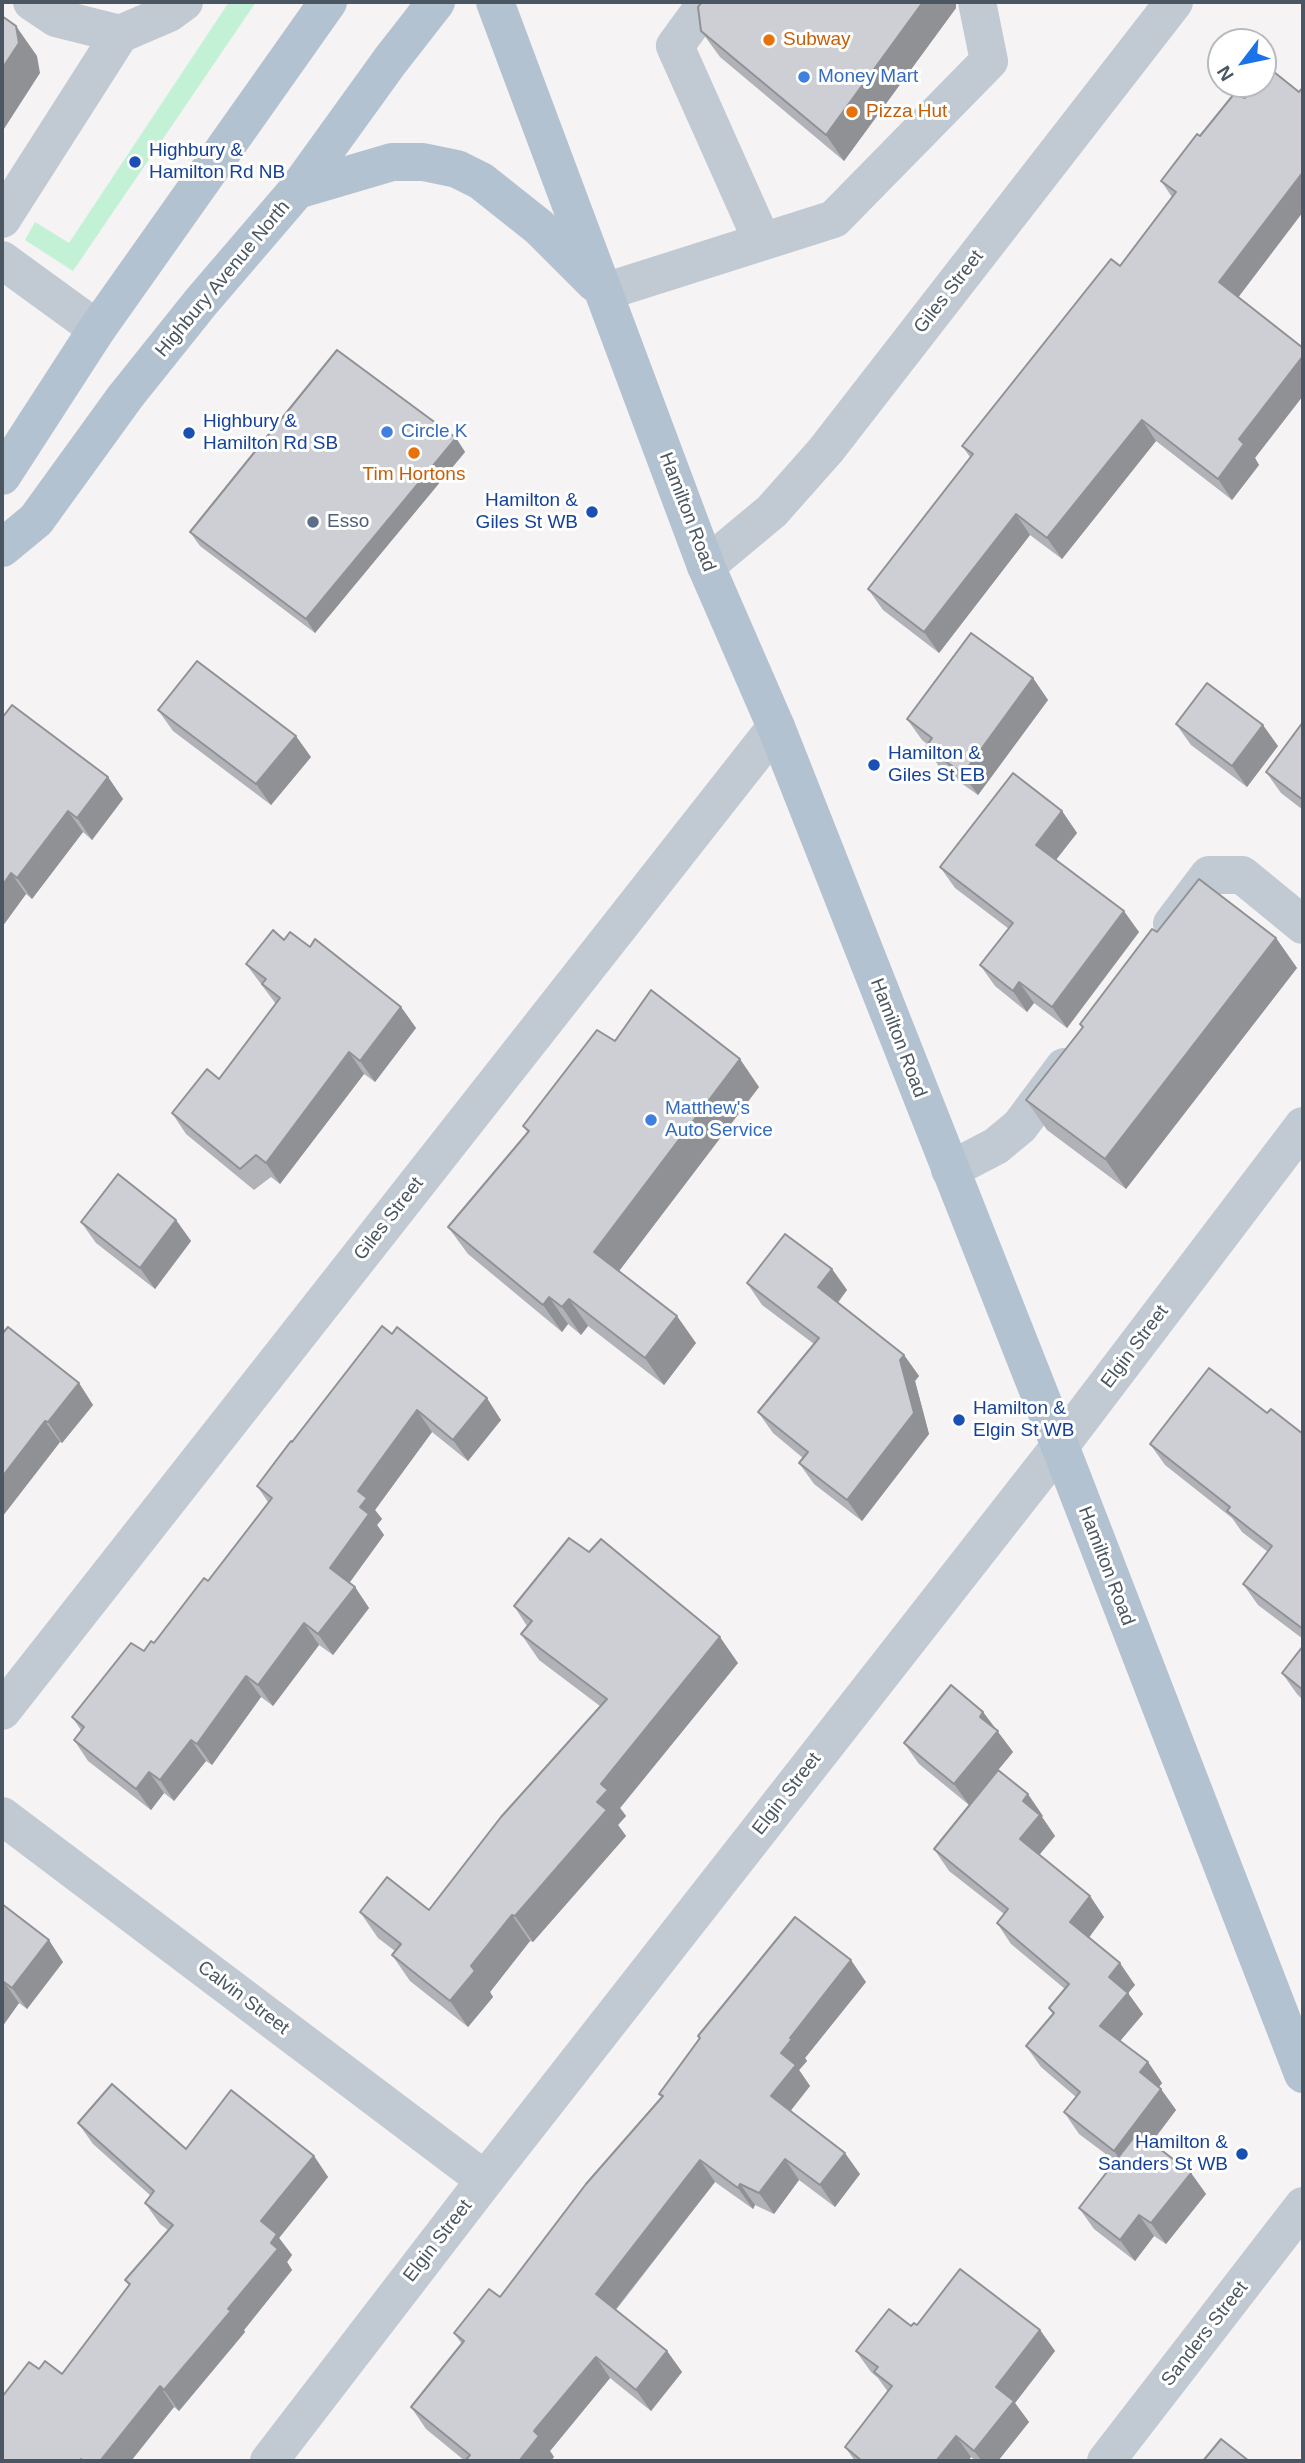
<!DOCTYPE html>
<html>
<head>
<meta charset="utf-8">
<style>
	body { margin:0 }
	#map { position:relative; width:1305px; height:2463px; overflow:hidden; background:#f5f3f3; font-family:Helvetica,sans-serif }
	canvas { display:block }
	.frame { position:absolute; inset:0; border:4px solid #4a5661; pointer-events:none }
	.north { position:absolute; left:1207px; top:28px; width:70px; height:70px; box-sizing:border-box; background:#fff; border:2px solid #b7bbc0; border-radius:50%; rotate:238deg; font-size:19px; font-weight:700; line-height:28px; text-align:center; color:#4a5661 }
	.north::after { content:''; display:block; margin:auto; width:24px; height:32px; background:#1a73e8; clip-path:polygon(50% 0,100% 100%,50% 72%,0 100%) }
</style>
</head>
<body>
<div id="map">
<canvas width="1305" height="2463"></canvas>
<div class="frame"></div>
<div class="north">N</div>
</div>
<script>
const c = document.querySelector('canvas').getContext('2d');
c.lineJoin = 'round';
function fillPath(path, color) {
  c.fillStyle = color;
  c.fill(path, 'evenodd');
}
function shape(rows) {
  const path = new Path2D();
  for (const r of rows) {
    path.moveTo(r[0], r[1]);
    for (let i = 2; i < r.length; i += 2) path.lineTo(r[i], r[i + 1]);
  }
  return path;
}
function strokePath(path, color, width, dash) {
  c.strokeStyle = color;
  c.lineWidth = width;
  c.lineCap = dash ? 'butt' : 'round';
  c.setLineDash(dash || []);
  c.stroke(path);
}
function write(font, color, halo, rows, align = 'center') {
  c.font = font + ' Helvetica,sans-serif';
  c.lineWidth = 6;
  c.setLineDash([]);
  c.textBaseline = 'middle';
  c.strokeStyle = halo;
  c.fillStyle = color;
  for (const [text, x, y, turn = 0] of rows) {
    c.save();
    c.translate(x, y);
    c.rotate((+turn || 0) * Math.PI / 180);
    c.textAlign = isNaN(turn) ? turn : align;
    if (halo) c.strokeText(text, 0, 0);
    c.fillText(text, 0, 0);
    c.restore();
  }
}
const green = shape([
	[229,2,256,2,73,271,25,240,35,222,69,243]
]);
const minor = shape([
	[32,2,56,18,120,34],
	[707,2,675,46,762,241],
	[2,219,120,34,169,13,184,2],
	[2,260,97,329],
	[604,292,834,219,989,61,977,2],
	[706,566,772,511,826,450,1174,2],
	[1172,924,1209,875,1242,875,1303,925],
	[950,1170,996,1146,1020,1126,1064,1067],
	[2,1711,776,727],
	[2,1816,485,2180],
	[269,2461,485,2180,1060,1446,1303,1126],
	[1106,2461,1303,2206]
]);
const major = shape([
	[495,2,706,566,776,727,1060,1446,1303,2074],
	[297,190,392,162,423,162,457,169,481,181,539,227,595,283],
	[2,476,97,329,328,2],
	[2,548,36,520,125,397,201,302,297,190,390,61,436,2]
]);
const wall = shape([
	[956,8,844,161,720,57,701,31],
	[1197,134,1239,297,1255,458,1259,465,1232,500,1156,441,1062,559,1030,535,939,653,883,610,868,589,970,457,962,446,1120,266,1172,197,1161,181],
	[456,438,465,452,315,633,200,546,190,532],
	[1033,678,1048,700,978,795,940,768,926,747,927,744,922,740,907,719],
	[158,710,311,757,271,805,173,731],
	[2,718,108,777,123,799,92,840,83,832,32,899,26,894,2,927],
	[1303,722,1303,810,1281,793,1266,772],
	[1176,724,1278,746,1247,787,1191,745],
	[1062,811,1077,833,1056,860,1139,932,1067,1028,1034,1003,1027,1012,995,986,980,965,1009,929,955,888,940,867],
	[1157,932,1276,938,1297,968,1126,1189,1047,1130,1026,1100,1083,1028,1080,1024],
	[284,940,310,947,401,1007,416,1028,375,1082,364,1074,280,1184,271,1177,254,1190,186,1134,172,1113,219,1079,276,1004,246,964],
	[615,1041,759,1087,619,1271,696,1343,664,1385,588,1326,581,1335,568,1324,562,1332,468,1254,448,1227,528,1133,523,1126],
	[176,1220,191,1241,155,1289,96,1243,81,1222],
	[832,1269,847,1290,838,1303,904,1355,919,1376,915,1381,929,1434,862,1521,814,1484,799,1463,803,1458,773,1433,758,1412,814,1344,762,1305,747,1283],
	[382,1326,501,1420,468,1461,432,1432,375,1510,382,1519,377,1525,384,1535,349,1583,355,1587,369,1608,333,1655,319,1645,273,1706,261,1697,212,1765,206,1761,174,1801,164,1793,151,1810,88,1761,74,1740,81,1730,72,1717,154,1643,208,1581,268,1502,257,1486],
	[2,1334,79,1383,93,1405,62,1443,60,1442,2,1517],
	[1267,1413,1303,1434,1303,1639,1258,1605,1243,1584,1268,1552,1242,1532,1232,1518,1165,1465,1150,1444],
	[514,1606,738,1663,620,1808,626,1816,618,1825,626,1836,533,1942,530,1941,490,1992,493,1997,468,2027,410,1981,392,1955,395,1951,378,1938,360,1912,429,1910,600,1706,539,1660,521,1634,527,1626],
	[1303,1646,1303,1700,1297,1694,1282,1673],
	[983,1712,1013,1752,969,1805,919,1764,904,1743],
	[1043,1816,1042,1817,1055,1836,1039,1855,1090,1896,1104,1917,1089,1937,1135,1985,1128,1993,1143,2014,1120,2041,1148,2062,1162,2083,1159,2087,1176,2110,1152,2142,1191,2173,1206,2194,1166,2244,1154,2236,1135,2261,1094,2229,1079,2208,1115,2161,1079,2134,1064,2112,1076,2097,1041,2067,1026,2046,1053,2014,1049,2008,1065,1989,1011,1944,997,1923,1004,1914,949,1871,934,1849],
	[2,1904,63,1962,27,2009,19,2003,2,2027],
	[866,1982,805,2058,807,2061,799,2070,810,2086,790,2111,860,2174,835,2207,799,2180,774,2214,755,2205,753,2209,715,2182,616,2310,667,2351,682,2372,651,2411,610,2378,550,2451,554,2457,465,2461,426,2429,411,2407,462,2344,454,2333,500,2297,662,2098,659,2094,699,2039,698,2036],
	[78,2123,186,2149,314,2156,328,2177,279,2238,292,2255,287,2262,292,2270,244,2330,245,2332,179,2411,174,2407,131,2461,2,2461,39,2369,62,2374,129,2286,125,2280,168,2230,160,2224,145,2203,151,2196,93,2144],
	[917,2325,1040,2330,1055,2351,1015,2403,1029,2422,998,2461,976,2461,971,2457,968,2461,855,2461,845,2447,888,2392,878,2378,871,2372,856,2351]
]);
const shadedWall = shape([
	[923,2,956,2,956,8,844,161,826,135],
	[16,26,37,56,40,73,2,132,2,69],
	[1303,172,1303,212,1234,303,1219,282],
	[1303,356,1303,396,1255,458,1259,465,1232,500,1218,479,1239,439],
	[1142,420,1156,441,1062,559,1047,538],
	[456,438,465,452,315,633,306,619],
	[1016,514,1030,535,939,653,924,632],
	[1033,678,1048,700,978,795,963,774],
	[1263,725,1278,746,1247,787,1232,766],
	[296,736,311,757,271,805,256,784],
	[108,777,123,799,92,840,77,818],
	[68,811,83,832,32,899,17,878],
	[1062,811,1077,833,1051,866,1036,845],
	[11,873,26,894,2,927,2,886],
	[1124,911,1139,932,1067,1028,1052,1007],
	[1276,938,1297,968,1126,1189,1105,1159],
	[1019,982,1034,1003,1027,1012,1013,991],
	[401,1007,416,1028,375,1082,360,1061],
	[349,1052,364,1074,280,1184,266,1163],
	[740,1059,759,1087,613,1279,594,1252],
	[176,1220,191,1241,155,1289,140,1268],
	[832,1269,847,1290,833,1308,818,1287],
	[549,1297,568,1324,562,1332,543,1305],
	[569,1299,588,1326,581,1335,562,1307],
	[677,1316,696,1343,664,1385,645,1358],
	[904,1355,919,1376,915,1381,929,1434,862,1521,847,1500,900,1360],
	[79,1383,93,1405,62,1443,48,1422],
	[487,1398,501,1420,468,1461,453,1440],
	[417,1410,432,1432,375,1510,382,1519,377,1525,384,1535,345,1589,330,1568,360,1507,358,1491],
	[45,1421,60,1442,2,1517,2,1477],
	[355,1587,369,1608,333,1655,318,1634],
	[304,1623,319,1645,273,1706,258,1685],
	[720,1637,738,1663,620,1808,626,1816,618,1825,626,1836,533,1942,515,1916,597,1802,601,1784],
	[246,1676,261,1697,212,1765,197,1744],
	[983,1712,1013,1752,969,1805,954,1784,980,1717],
	[191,1740,206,1761,174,1801,160,1780],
	[149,1772,164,1793,151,1810,136,1789],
	[1028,1794,1043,1816,1042,1817,1055,1836,1035,1860,1020,1839,1023,1801],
	[1090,1896,1104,1917,1085,1943,1070,1922],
	[512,1915,530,1941,490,1992,493,1997,468,2027,450,2001,471,1966],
	[49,1940,63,1962,27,2009,12,1988],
	[851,1960,866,1982,805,2058,807,2061,799,2070,810,2086,785,2118,771,2096,781,2053,790,2038],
	[1120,1963,1135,1985,1124,1998,1109,1977],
	[4,1982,19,2003,2,2027,2,1986],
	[1128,1993,1143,2014,1115,2047,1100,2026],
	[1148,2062,1162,2083,1154,2093,1140,2072],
	[1161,2089,1176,2110,1129,2172,1114,2151],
	[845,2153,860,2174,835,2207,820,2185],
	[314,2156,328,2177,279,2238,292,2255,287,2262,292,2270,244,2330,245,2332,179,2411,164,2390,271,2243,261,2221],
	[785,2159,799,2180,774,2214,759,2193],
	[700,2160,715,2182,611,2315,596,2294],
	[1191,2173,1206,2194,1166,2244,1151,2223],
	[740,2184,755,2205,753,2209,738,2188],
	[1139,2215,1154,2236,1135,2261,1120,2240],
	[1040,2330,1055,2351,1015,2403,1029,2422,998,2461,982,2461,974,2451,996,2387],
	[667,2351,682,2372,651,2411,636,2390],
	[596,2357,610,2378,550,2451,554,2457,551,2461,519,2461,534,2431],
	[160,2386,174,2407,131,2461,100,2461],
	[956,2436,971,2457,968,2461,936,2461]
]);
const building = shape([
	[702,2,923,2,826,135,701,31,698,7,702,2],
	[2,16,16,26,19,43,2,69,2,16],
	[1269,68,1299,92,1303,87,1303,172,1219,282,1303,348,1303,356,1239,439,1244,444,1218,479,1142,420,1047,538,1016,514,924,632,868,589,973,454,962,446,1111,259,1120,266,1176,192,1161,181,1197,134,1200,136,1234,94,1245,98,1256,84,1263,84,1263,75,1269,68],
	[337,350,456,438,306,619,190,532,337,350],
	[971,633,1033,678,963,774,926,747,932,738,907,719,971,633],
	[197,661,296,736,256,784,158,710,197,661],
	[1207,683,1263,725,1232,766,1176,724,1207,683],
	[12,705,108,777,77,818,68,811,17,878,11,873,2,886,2,718,12,705],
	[1303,722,1303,800,1266,772,1303,722],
	[1013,773,1062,811,1036,845,1124,911,1052,1007,1019,982,1013,991,980,965,1013,923,940,867,1013,773],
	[1199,879,1276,938,1105,1159,1026,1100,1083,1027,1080,1024,1152,929,1157,932,1199,879],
	[273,930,284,940,290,932,310,947,315,939,401,1007,360,1061,349,1052,266,1163,256,1155,240,1169,172,1113,207,1069,219,1079,280,998,262,984,266,979,246,964,273,930],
	[651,990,740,1059,594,1252,677,1316,645,1358,569,1299,562,1307,549,1297,543,1305,448,1227,529,1131,523,1126,597,1030,615,1041,651,990],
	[118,1174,176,1220,140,1268,81,1222,118,1174],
	[785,1234,832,1269,818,1287,904,1355,900,1360,914,1413,847,1500,799,1463,808,1452,758,1412,819,1338,747,1283,785,1234],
	[382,1326,392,1334,397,1327,487,1398,453,1440,417,1410,358,1491,367,1498,360,1507,369,1514,330,1568,355,1587,318,1634,304,1623,258,1685,246,1676,197,1744,191,1740,160,1780,149,1772,136,1789,74,1740,84,1727,72,1717,131,1643,144,1651,151,1641,154,1643,204,1578,208,1581,272,1498,257,1486,291,1441,292,1442,382,1326],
	[8,1327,79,1383,48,1422,45,1421,2,1477,2,1334,8,1327],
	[1209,1368,1267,1413,1271,1409,1303,1434,1303,1629,1243,1584,1272,1546,1227,1511,1230,1507,1150,1444,1209,1368],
	[569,1538,589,1552,601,1539,720,1637,601,1784,608,1790,597,1802,607,1810,515,1916,512,1915,471,1966,475,1971,450,2001,392,1955,401,1944,360,1912,387,1877,429,1910,501,1817,607,1699,521,1634,532,1621,514,1606,569,1538],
	[1303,1646,1303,1690,1282,1673,1303,1646],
	[951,1685,983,1712,980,1717,998,1731,954,1784,904,1743,951,1685],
	[998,1770,1028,1794,1023,1801,1040,1815,1020,1839,1090,1896,1070,1922,1120,1963,1109,1977,1128,1993,1100,2026,1148,2062,1140,2072,1161,2089,1114,2151,1064,2112,1080,2092,1026,2046,1054,2013,1049,2008,1069,1984,997,1923,1008,1909,934,1849,998,1770],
	[2,1904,49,1940,12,1988,4,1982,2,1986,2,1904],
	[795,1917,851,1960,790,2038,792,2039,781,2053,796,2065,771,2096,845,2153,820,2185,785,2159,759,2193,740,2184,738,2188,700,2160,596,2294,667,2351,636,2390,596,2357,534,2431,539,2436,519,2461,465,2461,470,2455,411,2407,464,2341,454,2333,489,2289,500,2297,586,2184,663,2096,659,2094,700,2038,698,2036,795,1917],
	[112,2084,186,2149,231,2090,314,2156,261,2221,277,2234,271,2243,278,2249,228,2309,231,2311,164,2390,160,2386,100,2461,84,2461,81,2459,79,2461,2,2461,2,2397,29,2362,39,2369,45,2361,62,2374,130,2284,125,2280,173,2225,145,2203,154,2191,78,2123,112,2084],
	[1138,2132,1191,2173,1151,2223,1139,2215,1120,2240,1079,2208,1138,2132],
	[960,2269,1040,2330,996,2387,1014,2401,974,2451,956,2436,936,2461,862,2461,845,2447,892,2386,874,2372,878,2367,856,2351,889,2309,911,2326,914,2323,917,2325,960,2269],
	[1221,2439,1249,2461,1203,2461,1221,2439]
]);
const markers = [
	[769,40,7,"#e8710a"],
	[804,77,7,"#3f7fe0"],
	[852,112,7,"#e8710a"],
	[135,162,7,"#1a4fb4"],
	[387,432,7,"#3f7fe0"],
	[189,433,7,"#1a4fb4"],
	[414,453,7,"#e8710a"],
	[592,512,7,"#1a4fb4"],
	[313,522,7,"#5c6f8a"],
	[874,765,7,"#1a4fb4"],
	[651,1120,7,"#3f7fe0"],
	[959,1420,7,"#1a4fb4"],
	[1242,2154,7,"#1a4fb4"]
];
const foodNames = [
	["Subway",783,40],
	["Pizza Hut",866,112],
	["Tim Hortons",414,475,"center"]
];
const shopNames = [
	["Money Mart",818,77],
	["Circle K",401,432],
	["Matthew's",665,1109],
	["Auto Service",665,1131]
];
const transitNames = [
	["Highbury &",149,151],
	["Hamilton Rd NB",149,173],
	["Highbury &",203,422],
	["Hamilton Rd SB",203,444],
	["Hamilton &",578,501,"right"],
	["Giles St WB",578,523,"right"],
	["Hamilton &",888,754],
	["Giles St EB",888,776],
	["Hamilton &",973,1409],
	["Elgin St WB",973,1431],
	["Hamilton &",1228,2143,"right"],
	["Sanders St WB",1228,2165,"right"]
];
const streetNames = [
	["Highbury Avenue North",223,279,-50],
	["Giles Street",949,292,-52],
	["Hamilton Road",687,512,69],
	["Hamilton Road",898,1038,69],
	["Giles Street",389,1219,-52],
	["Elgin Street",1135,1347,-53],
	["Hamilton Road",1106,1566,69],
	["Elgin Street",787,1794,-52],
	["Calvin Street",243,1998,37],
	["Elgin Street",438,2241,-52],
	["Sanders Street",1205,2334,-52]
];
const serviceNames = [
	["Esso",327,522]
];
fillPath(green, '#c3f1d5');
strokePath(minor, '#c1cad2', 38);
strokePath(major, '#b3c2d1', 38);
fillPath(wall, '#b0b2b7');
fillPath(shadedWall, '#909195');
fillPath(building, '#cdcfd5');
strokePath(building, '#909195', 2);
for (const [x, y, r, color] of markers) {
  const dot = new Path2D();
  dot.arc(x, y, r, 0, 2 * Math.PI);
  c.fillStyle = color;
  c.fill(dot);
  strokePath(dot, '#fff', 2.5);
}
write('19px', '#c56008', '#fff', foodNames, 'left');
write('19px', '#366cbe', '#fff', shopNames, 'left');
write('19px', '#164399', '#fff', transitNames, 'left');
write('19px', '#4a5661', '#fff', streetNames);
write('19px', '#4e5e75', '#fff', serviceNames, 'left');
</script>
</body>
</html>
